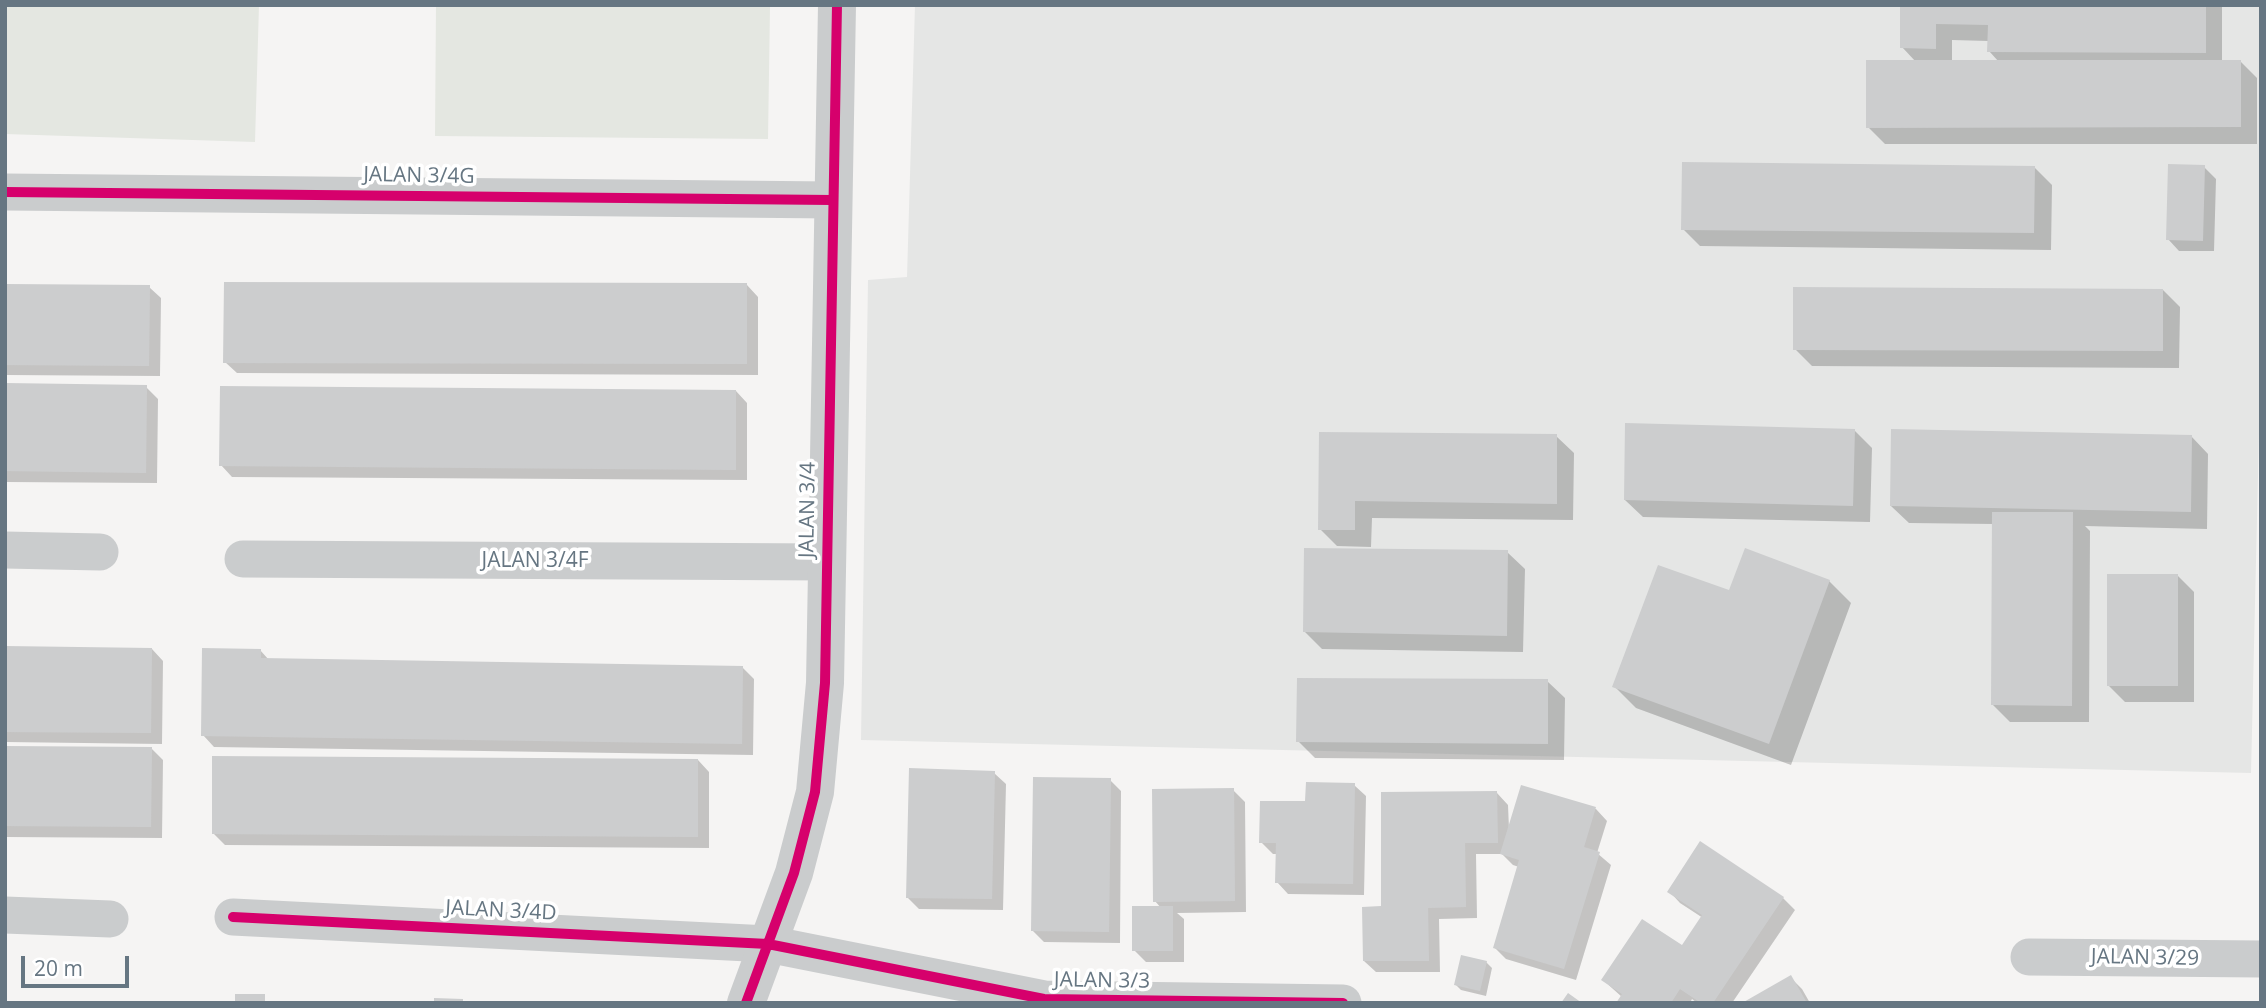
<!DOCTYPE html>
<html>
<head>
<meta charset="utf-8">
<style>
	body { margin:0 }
	#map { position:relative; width:2266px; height:1008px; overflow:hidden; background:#f5f4f3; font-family:"Open Sans",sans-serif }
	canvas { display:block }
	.frame { position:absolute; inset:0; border:7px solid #667682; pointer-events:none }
	.scale { position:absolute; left:21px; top:956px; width:108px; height:32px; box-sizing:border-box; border:4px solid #667682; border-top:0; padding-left:9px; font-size:21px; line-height:24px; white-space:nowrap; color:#667682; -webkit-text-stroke:5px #fff; paint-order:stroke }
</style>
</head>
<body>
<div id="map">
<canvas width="2266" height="1008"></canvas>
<div class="frame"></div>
<div class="scale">20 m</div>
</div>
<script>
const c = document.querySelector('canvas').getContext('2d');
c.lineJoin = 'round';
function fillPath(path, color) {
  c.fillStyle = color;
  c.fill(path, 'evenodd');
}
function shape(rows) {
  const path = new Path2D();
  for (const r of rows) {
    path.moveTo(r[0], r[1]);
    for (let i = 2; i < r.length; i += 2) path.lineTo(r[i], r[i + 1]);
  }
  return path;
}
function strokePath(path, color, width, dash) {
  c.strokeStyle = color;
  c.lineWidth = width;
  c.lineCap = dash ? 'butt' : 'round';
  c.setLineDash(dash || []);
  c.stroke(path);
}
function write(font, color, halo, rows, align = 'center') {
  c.font = font + ' "Open Sans",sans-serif';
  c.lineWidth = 7;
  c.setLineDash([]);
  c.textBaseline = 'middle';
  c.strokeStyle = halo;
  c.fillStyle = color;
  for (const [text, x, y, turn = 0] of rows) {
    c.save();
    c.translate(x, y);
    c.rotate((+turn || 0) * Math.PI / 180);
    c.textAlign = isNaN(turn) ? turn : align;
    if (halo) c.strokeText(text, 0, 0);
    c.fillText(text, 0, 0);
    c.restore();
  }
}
const built = shape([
	[915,5,2261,5,2261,349,2251,773,861,740,868,280,907,277]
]);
const green = shape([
	[5,5,259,5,255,142,5,134],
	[436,5,770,7,768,139,435,136]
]);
const shadow = shape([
	[1902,5,2222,5,2222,61,2240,61,2257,78,2257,144,1885,144,1868,127,1916,62,1902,47],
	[1952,40,1989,41,1989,51,1999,62,1952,62],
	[2204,167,2216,179,2214,251,2179,251,2168,239],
	[2035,168,2052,185,2051,250,1700,246,1683,229],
	[747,285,758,297,758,375,237,373,225,362],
	[5,286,149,287,161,298,160,376,5,375],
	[2163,290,2180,307,2179,368,1812,366,1795,349],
	[5,385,146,387,158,399,157,483,5,482],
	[736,391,747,403,747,480,232,477,221,465],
	[1854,430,1872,448,1870,522,1643,517,1625,500],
	[1321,433,1556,436,1574,453,1573,520,1372,518,1371,547,1337,546,1320,529],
	[2191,436,2208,454,2207,529,2085,526,2090,531,2089,722,2010,722,1993,705,1994,524,1909,523,1891,506],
	[1507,552,1525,569,1523,652,1322,649,1305,632],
	[2177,575,2194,592,2194,702,2125,702,2108,685],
	[1829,581,1851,603,1791,765,1636,708,1614,686,1730,593],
	[5,647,152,649,163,661,162,744,5,742],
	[260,650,269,660,742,667,754,679,753,755,214,747,203,735],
	[1547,681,1565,698,1564,760,1315,758,1298,741],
	[5,747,151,748,163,760,162,838,5,837],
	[698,760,709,772,709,848,225,845,213,833],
	[994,773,1006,784,1003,910,919,909,907,897],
	[1110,780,1121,791,1120,943,1044,942,1032,930],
	[1354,785,1366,796,1364,895,1288,894,1277,882,1277,854,1273,854,1261,842,1307,803],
	[1522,787,1596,809,1607,821,1597,853,1611,865,1576,980,1506,959,1494,947,1519,867,1513,865,1502,854,1476,854,1477,918,1439,919,1440,972,1376,972,1364,961,1383,908,1497,793,1508,805,1509,829],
	[1233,790,1245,802,1246,912,1177,913,1184,919,1184,962,1146,962,1134,950,1161,908,1155,901],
	[1700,844,1783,898,1795,910,1732,1003,1697,1003,1692,999,1690,1003,1618,1003,1622,997,1603,980,1683,948,1703,918,1680,903,1669,891],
	[1486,962,1492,968,1486,996,1461,990,1456,985],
	[1790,977,1802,989,1810,1003,1746,1003]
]);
const building = shape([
	[1900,5,2206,5,2206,53,1987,52,1988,25,1936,24,1936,49,1900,48],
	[1866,60,2241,60,2241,127,1866,128],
	[1682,162,2035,166,2034,233,1681,230],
	[2168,164,2205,165,2203,241,2166,240],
	[224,282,747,283,747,364,223,363],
	[5,284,150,285,149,366,5,365],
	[1793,287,2163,289,2163,351,1793,350],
	[5,383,147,385,146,473,5,471],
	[220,386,736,390,736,470,219,466],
	[1625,423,1855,429,1853,506,1624,500],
	[1891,429,2192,435,2191,512,1890,506],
	[1319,432,1557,434,1557,504,1355,501,1355,530,1318,530],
	[1992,512,2073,512,2072,706,1991,705],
	[1304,548,1508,550,1507,636,1303,632],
	[1745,548,1830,580,1769,744,1612,687,1658,565,1729,590],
	[2107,574,2178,574,2178,686,2107,686],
	[5,646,152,648,151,733,5,732],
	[202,648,261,649,261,658,743,666,742,744,201,736],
	[1297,678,1548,679,1548,744,1296,742],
	[5,746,152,747,151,827,5,826],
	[212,756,698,759,698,837,212,834],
	[909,768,995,771,992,899,906,898],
	[1033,777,1111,778,1109,932,1031,931],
	[1306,782,1355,783,1353,884,1275,883,1276,843,1259,843,1260,801,1305,801],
	[1521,785,1596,807,1584,847,1600,852,1564,969,1493,948,1519,860,1500,854],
	[1234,788,1235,901,1153,902,1152,789],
	[1497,791,1498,843,1465,843,1466,907,1428,908,1429,961,1363,961,1362,907,1381,906,1381,792],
	[1700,841,1784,897,1713,1003,1701,1003,1680,989,1671,1003,1616,1003,1622,994,1601,980,1642,919,1682,945,1702,915,1667,892],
	[1132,906,1173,906,1173,951,1132,951],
	[1461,955,1487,961,1480,991,1454,985],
	[1791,975,1807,1003,1742,1003],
	[1568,993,1582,1003,1561,1003],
	[235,994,265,994,265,1003,235,1003],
	[434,998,463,999,463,1003,434,1003]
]);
const minor = shape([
	[5,192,832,200],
	[5,550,100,552],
	[243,559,827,562],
	[5,915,110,919],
	[233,917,768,944,1044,999,1343,1003],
	[2029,957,2261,959]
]);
const tertiary = shape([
	[746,1003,794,873,815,792,825,683,837,5]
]);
const cycleway = shape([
	[5,192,832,200],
	[233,917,768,944,1044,999,1343,1003],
	[746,1003,794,873,815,792,825,683,837,5]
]);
const streetNames = [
	["JALAN 3/4G",419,176,1],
	["JALAN 3/4",808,510,-89],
	["JALAN 3/4F",535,561],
	["JALAN 3/4D",501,911,3],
	["JALAN 3/29",2145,958,1],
	["JALAN 3/3",1102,981,1]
];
fillPath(built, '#e5e6e5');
fillPath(green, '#e4e7e1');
fillPath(shadow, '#0003');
fillPath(building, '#cccdce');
strokePath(minor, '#cacccd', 37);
strokePath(tertiary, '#cacccd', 38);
strokePath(cycleway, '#d6006c', 10);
write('21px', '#667682', '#fff', streetNames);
</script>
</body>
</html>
